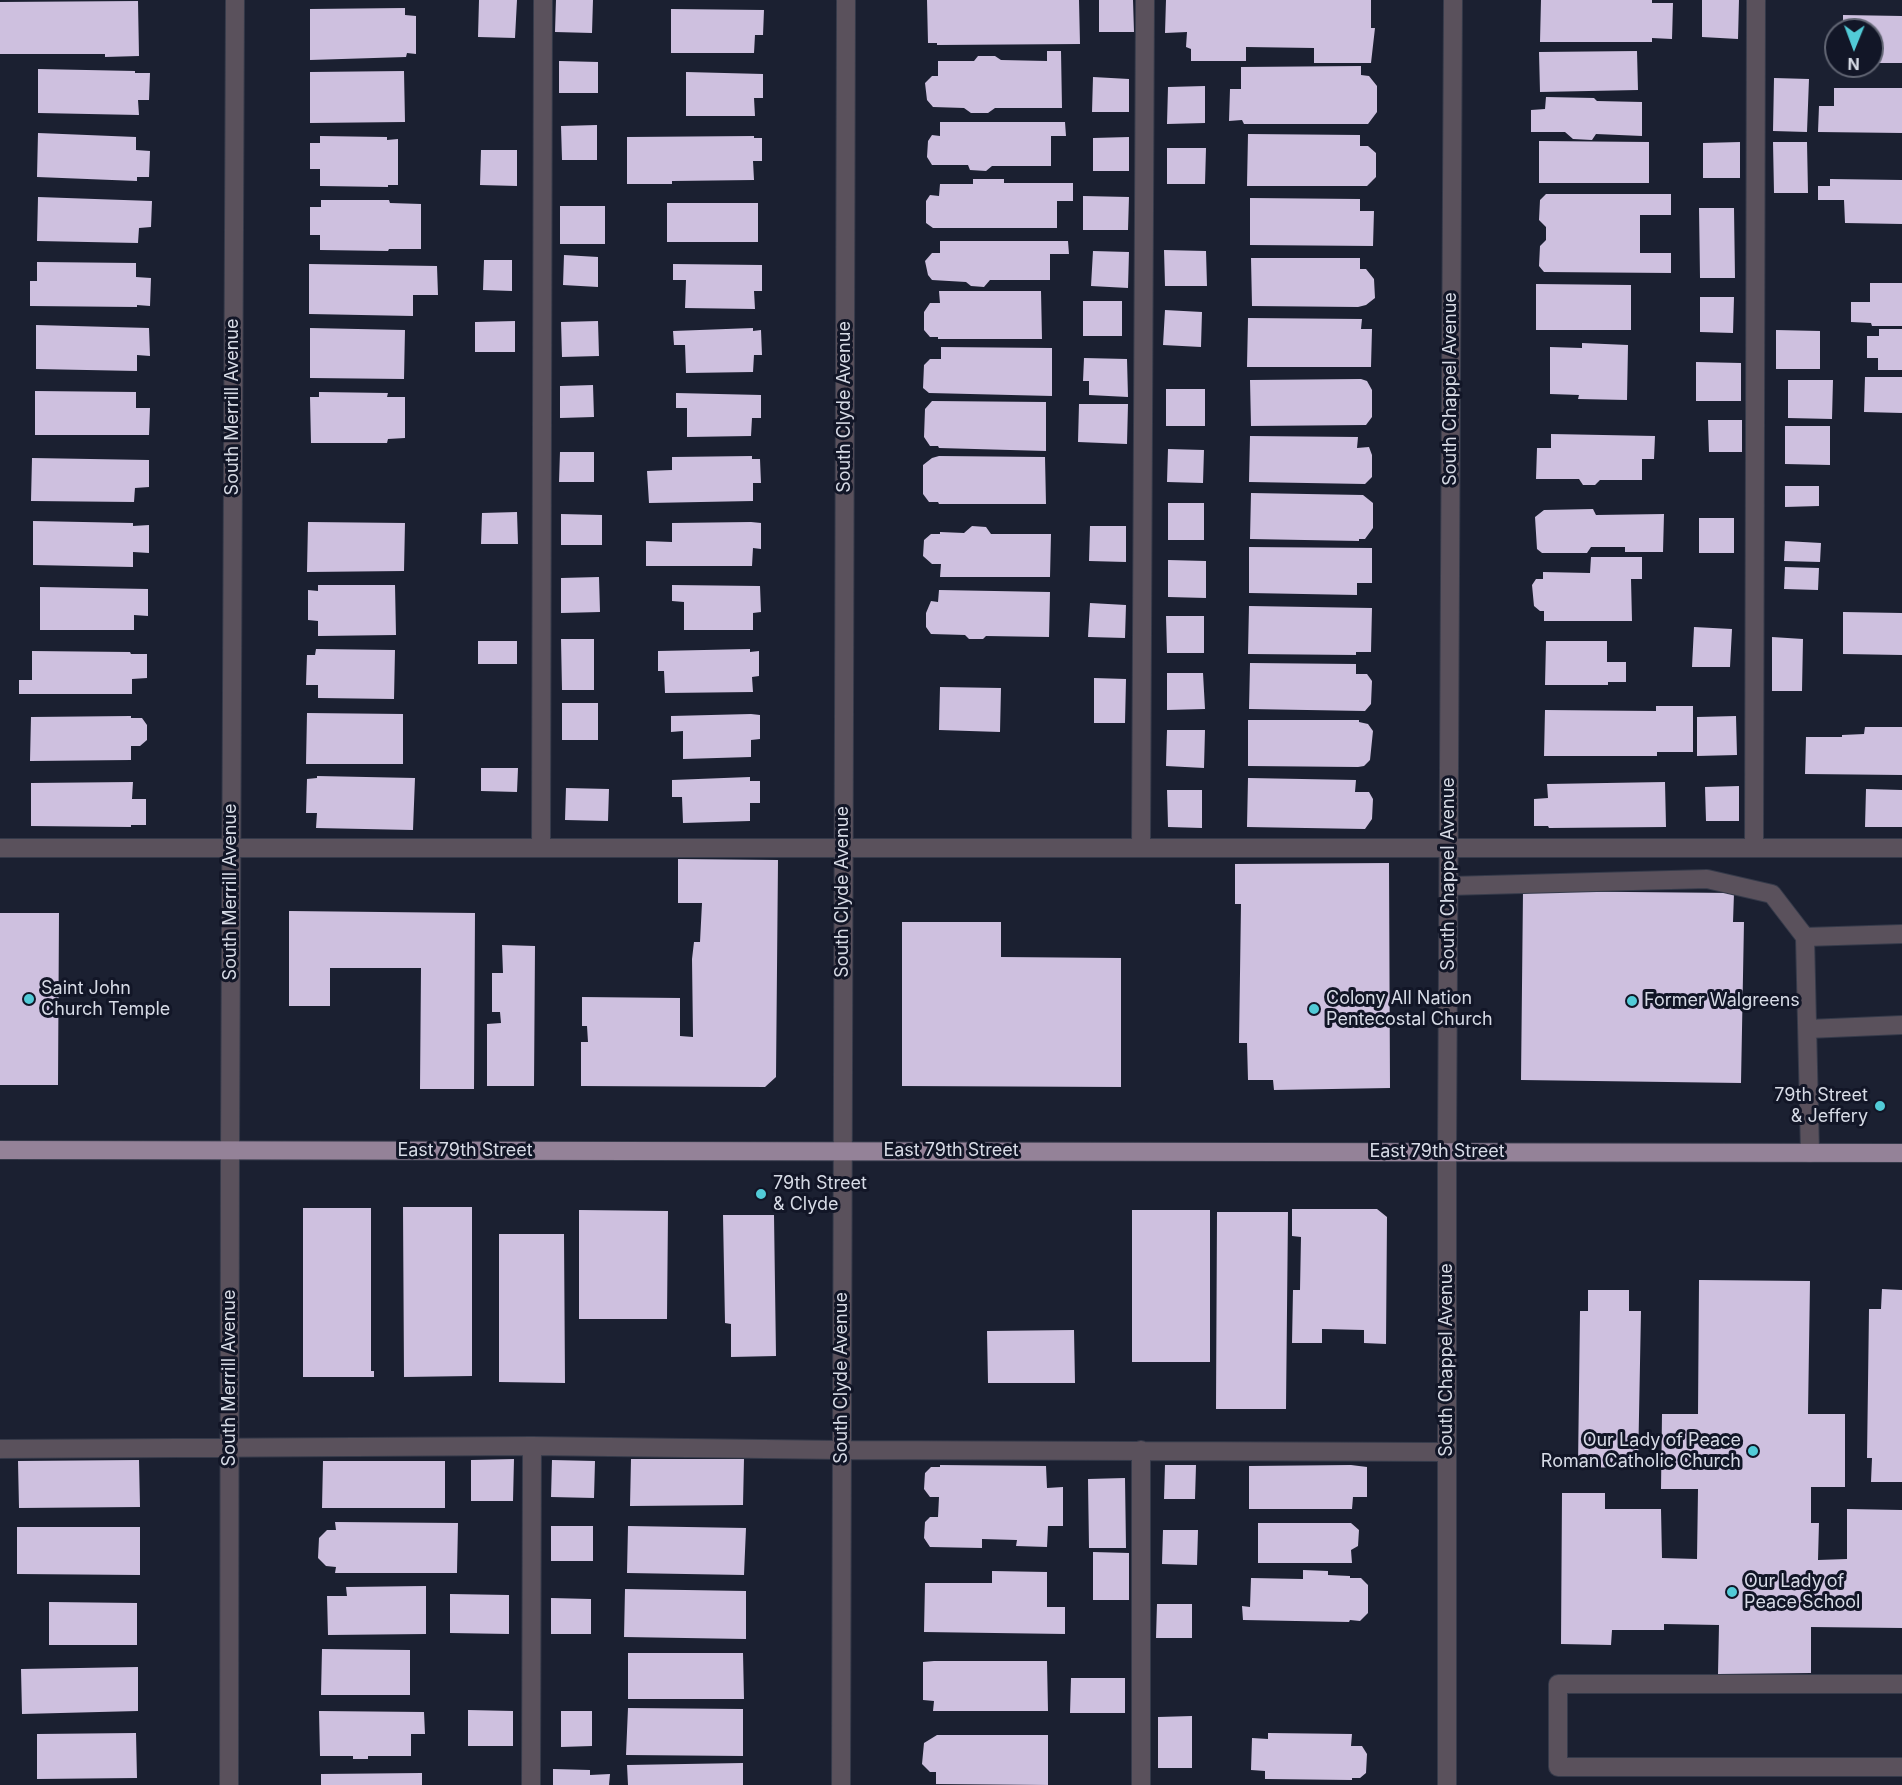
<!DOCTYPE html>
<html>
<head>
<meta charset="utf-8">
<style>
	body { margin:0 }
	#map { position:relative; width:1902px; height:1785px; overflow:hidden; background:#1b2031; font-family:Inter,sans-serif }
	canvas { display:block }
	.north { position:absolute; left:1824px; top:18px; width:60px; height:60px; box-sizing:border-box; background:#121627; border:2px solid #616573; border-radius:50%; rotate:181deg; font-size:16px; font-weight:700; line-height:24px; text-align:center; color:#d7dbe6 }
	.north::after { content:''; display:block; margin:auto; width:21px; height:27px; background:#52cbd7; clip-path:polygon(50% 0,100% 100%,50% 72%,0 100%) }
</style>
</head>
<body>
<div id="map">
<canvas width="1902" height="1785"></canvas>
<div class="north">N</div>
</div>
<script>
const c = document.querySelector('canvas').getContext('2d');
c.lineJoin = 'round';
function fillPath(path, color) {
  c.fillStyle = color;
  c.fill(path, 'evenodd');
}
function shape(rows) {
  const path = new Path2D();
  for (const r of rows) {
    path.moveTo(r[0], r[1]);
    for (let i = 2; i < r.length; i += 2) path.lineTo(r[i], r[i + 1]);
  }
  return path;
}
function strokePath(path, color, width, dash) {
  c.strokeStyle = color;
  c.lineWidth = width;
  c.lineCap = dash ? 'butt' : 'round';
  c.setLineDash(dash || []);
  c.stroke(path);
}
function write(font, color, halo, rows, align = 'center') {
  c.font = font + ' Inter,sans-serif';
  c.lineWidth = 6;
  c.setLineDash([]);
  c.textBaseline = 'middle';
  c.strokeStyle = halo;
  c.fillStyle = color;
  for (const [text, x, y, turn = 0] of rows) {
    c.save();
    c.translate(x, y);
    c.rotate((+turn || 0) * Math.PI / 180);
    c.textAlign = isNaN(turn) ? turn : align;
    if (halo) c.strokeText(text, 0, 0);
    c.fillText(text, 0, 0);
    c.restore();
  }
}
const building = shape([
	[479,0,517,0,515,38,478,37],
	[556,0,593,0,592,33,555,32],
	[927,0,1079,0,1080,44,937,45,937,43,928,43],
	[1099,0,1133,0,1134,32,1099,32],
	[1166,0,1371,0,1371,28,1375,28,1371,63,1314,63,1314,48,1246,47,1246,61,1191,61,1191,49,1186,47,1187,32,1165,33],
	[1541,0,1652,0,1652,3,1673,3,1672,39,1652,38,1652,42,1540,42],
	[1702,0,1739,0,1738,39,1702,37],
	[138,1,139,56,105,57,105,54,0,54,0,2],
	[405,8,405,15,416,16,416,54,407,53,406,57,310,60,310,9],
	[671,9,764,10,763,35,755,35,754,53,671,53],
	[1843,15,1902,16,1902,63,1872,63,1872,30,1843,30],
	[1047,51,1061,51,1062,108,995,108,988,113,971,113,964,108,933,107,927,100,925,83,932,76,938,76,938,61,974,61,978,56,995,56,1001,60,1047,61],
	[1637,51,1638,90,1540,92,1539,52],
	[559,61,598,62,598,93,559,93],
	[1361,66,1361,75,1369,76,1377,86,1377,112,1368,124,1244,124,1242,120,1229,121,1230,89,1241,89,1241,67],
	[38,69,135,71,135,73,150,73,149,100,138,100,139,115,38,113],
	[404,71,405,122,310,123,310,72],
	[686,72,763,74,763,98,754,98,755,116,686,116],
	[1093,77,1129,79,1129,112,1092,112],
	[1774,78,1809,79,1807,132,1773,131],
	[1205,86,1205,123,1167,124,1168,87],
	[1834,88,1902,88,1902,133,1818,132,1819,106,1834,106],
	[1546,97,1594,98,1597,101,1642,102,1642,136,1596,134,1592,140,1573,139,1565,132,1531,132,1531,110,1545,109],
	[940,122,1065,122,1066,136,1051,136,1051,166,992,166,986,171,970,170,968,165,932,165,927,157,928,141,932,135,940,136],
	[597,125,597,160,562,160,561,126],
	[38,133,136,137,136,150,150,151,149,177,137,177,137,181,37,177],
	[1248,134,1360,135,1360,146,1368,146,1376,153,1376,177,1367,186,1247,186],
	[320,136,387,137,387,140,398,139,398,185,388,185,388,187,320,186,320,169,310,169,310,143,320,143],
	[754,136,754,138,762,138,762,161,753,161,754,180,672,181,672,184,627,184,627,137],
	[1129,137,1129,171,1093,171,1093,138],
	[1539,141,1649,142,1649,183,1539,183],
	[1740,142,1740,178,1703,178,1703,143],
	[1773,142,1807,142,1808,193,1774,193],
	[1167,148,1206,148,1205,184,1167,184],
	[481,150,517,150,517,186,480,185],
	[973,179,1004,179,1004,183,1073,183,1073,201,1057,201,1057,228,933,228,926,223,926,201,930,195,939,196,940,184,973,184],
	[1830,179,1902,180,1902,224,1845,223,1844,200,1818,200,1818,186,1830,186],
	[1546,194,1671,194,1671,215,1640,215,1640,253,1671,253,1671,273,1544,272,1539,266,1540,246,1546,240,1546,227,1539,220,1540,200],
	[1083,196,1129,197,1128,230,1083,230],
	[38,197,152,201,151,227,139,228,138,243,37,241],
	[1250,198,1360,199,1360,211,1374,211,1373,246,1250,245],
	[321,200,389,200,390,203,421,204,421,249,389,249,388,251,320,250,320,235,310,235,310,207,321,207],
	[667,203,758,203,758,242,667,242],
	[560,206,605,206,605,244,560,244],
	[1699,208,1734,208,1735,278,1700,278],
	[940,241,1068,241,1069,254,1050,254,1050,280,990,280,984,287,971,286,966,282,932,280,928,275,925,261,932,253,940,253],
	[1164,250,1206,251,1207,286,1165,286],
	[1093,251,1129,252,1128,288,1091,286],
	[564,255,598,257,598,287,563,285],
	[1251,258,1360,258,1360,269,1366,269,1374,279,1375,298,1366,305,1358,307,1252,306],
	[484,260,512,260,512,291,483,290],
	[37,262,136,263,136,277,151,278,150,306,137,305,137,307,30,306,30,281,37,281],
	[309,264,437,266,438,295,413,295,413,316,309,314],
	[673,264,762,265,762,291,754,291,755,309,685,308,686,280,673,280],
	[1870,283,1902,283,1902,326,1872,326,1871,323,1851,322,1851,302,1870,302],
	[1536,284,1631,285,1631,330,1536,330],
	[939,291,1041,291,1042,339,938,339,938,337,930,337,924,330,924,312,930,303,940,303],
	[1700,297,1734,297,1733,333,1700,332],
	[1083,301,1122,301,1122,336,1083,336],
	[1165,310,1202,312,1201,347,1163,345],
	[1248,318,1362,319,1361,329,1372,329,1371,367,1247,367],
	[515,321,515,352,475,352,475,322],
	[598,321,599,356,562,357,561,322],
	[36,325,149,328,150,356,137,355,137,371,36,369],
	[310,328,405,330,404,379,310,378],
	[753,328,753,331,761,330,762,355,754,355,753,372,686,373,685,345,674,345,673,331],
	[1879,329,1902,329,1902,370,1878,370,1878,358,1867,358,1867,336,1879,336],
	[1776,330,1820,331,1820,369,1776,369],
	[1582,343,1628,345,1627,400,1578,399,1579,395,1550,394,1550,347,1582,348],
	[941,347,1052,348,1052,396,929,393,923,388,924,365,930,359,941,359],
	[1084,358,1127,359,1128,397,1089,395,1089,381,1083,381],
	[1696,362,1741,363,1741,401,1696,401],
	[1865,377,1902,377,1902,413,1864,412],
	[1361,379,1367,381,1372,390,1372,417,1366,425,1251,426,1250,380],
	[1788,380,1833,380,1832,419,1788,418],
	[593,385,594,417,560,418,560,386],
	[1166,389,1205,389,1205,426,1166,426],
	[35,391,136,392,136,408,150,408,149,435,35,435],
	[319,392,388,393,387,397,405,397,405,438,388,439,387,443,311,443,310,397,319,397],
	[676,393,761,395,761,418,752,418,751,436,687,437,687,408,676,408],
	[932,401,1046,402,1046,451,939,448,938,446,930,446,924,437,925,409],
	[1079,404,1128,404,1127,444,1078,442],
	[1708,420,1742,420,1742,452,1709,452],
	[1785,426,1830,426,1830,465,1785,464],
	[1551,434,1655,436,1654,459,1642,459,1642,480,1600,480,1595,485,1583,485,1579,479,1536,479,1537,448,1551,448],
	[1250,436,1358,437,1357,448,1369,447,1372,455,1372,477,1365,484,1249,482],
	[1168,449,1204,450,1203,483,1167,482],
	[560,452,594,452,594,482,559,482],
	[752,456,752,459,760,459,761,483,753,483,753,501,649,503,647,471,672,470,672,457],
	[939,456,1045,457,1046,504,939,504,938,502,929,502,923,494,923,465,932,458],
	[32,458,149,460,149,487,135,488,134,502,31,501],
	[1785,486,1819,486,1819,506,1785,507],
	[1251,493,1363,495,1373,503,1373,528,1365,539,1359,539,1359,541,1250,539],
	[1168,503,1204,503,1204,540,1168,540],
	[1593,509,1596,515,1664,514,1663,552,1625,552,1625,547,1591,547,1587,553,1542,553,1537,549,1535,517,1544,510],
	[517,512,518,544,481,544,482,513],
	[561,514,602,515,602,545,561,545],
	[1699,518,1734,518,1734,553,1699,553],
	[33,521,133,523,133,526,149,525,149,553,133,552,133,567,33,565],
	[308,522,405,523,404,571,307,572],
	[751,522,761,523,761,549,753,548,752,566,646,566,646,541,672,542,672,523],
	[972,526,986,527,991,534,1051,534,1050,577,940,577,941,564,932,564,923,556,924,540,931,534,940,534,940,532,964,533],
	[1090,526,1126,526,1126,562,1089,561],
	[1785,541,1821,543,1820,562,1784,561],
	[1249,547,1372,548,1372,583,1357,583,1357,595,1249,593],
	[1591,557,1642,557,1642,579,1631,579,1632,621,1544,621,1544,611,1540,611,1534,606,1532,585,1536,579,1543,579,1543,572,1590,573],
	[1168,560,1206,561,1206,598,1168,597],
	[1785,567,1819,568,1818,590,1784,589],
	[599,577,600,612,561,613,561,578],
	[318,585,395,585,396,635,318,636,318,621,308,620,308,590,318,591],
	[672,585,760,586,761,612,753,613,753,630,684,630,684,602,672,601],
	[40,587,148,589,148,616,134,615,134,630,40,630],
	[939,590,1050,592,1049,637,986,636,983,639,969,639,965,635,931,634,926,627,926,613,931,601,938,602],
	[1090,603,1126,605,1125,638,1088,637],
	[1249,606,1372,608,1371,652,1356,652,1356,655,1248,654],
	[1843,612,1902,613,1902,655,1843,654],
	[1166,616,1204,616,1204,653,1167,653],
	[1694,627,1732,629,1730,667,1692,667],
	[1772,637,1803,639,1802,691,1772,691],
	[561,639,594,639,594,690,562,690],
	[478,641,517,641,517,664,478,664],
	[1546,641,1607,641,1607,662,1626,662,1626,682,1608,682,1608,685,1545,685],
	[316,649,395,650,394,699,318,698,318,685,306,685,307,655,315,655],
	[750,649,750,652,759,651,759,676,752,677,753,692,665,693,664,671,658,671,658,651],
	[32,651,130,652,131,654,147,654,147,678,132,679,132,694,19,694,19,680,32,680],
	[1250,663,1356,664,1356,674,1367,674,1372,681,1371,704,1365,711,1249,709],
	[1167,673,1203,673,1205,709,1167,710],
	[1094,678,1126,679,1125,723,1094,723],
	[940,687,1001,688,1000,732,939,730],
	[562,703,598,703,598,740,562,740],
	[1656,706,1693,706,1693,752,1657,752,1657,756,1544,756,1545,710,1656,711],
	[307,713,403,714,403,764,306,764],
	[751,714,760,715,760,739,751,740,751,757,683,759,683,731,671,732,671,716],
	[131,716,131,718,142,718,147,725,147,740,140,746,131,746,131,760,30,761,31,717],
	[1736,716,1737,755,1697,756,1697,717],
	[1248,720,1359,720,1359,722,1368,724,1373,731,1370,760,1364,766,1358,767,1248,766],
	[1865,727,1902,727,1902,775,1805,774,1806,737,1842,737,1842,735,1864,734],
	[1167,730,1205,730,1204,768,1166,766],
	[481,768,518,768,517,792,481,791],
	[317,776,415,778,413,830,316,828,317,813,306,813,307,779,317,778],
	[750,777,750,781,760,781,760,803,750,803,750,821,683,823,682,797,672,797,672,780],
	[1248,778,1356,780,1355,792,1369,792,1373,799,1372,819,1365,829,1247,827],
	[133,782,132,799,146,799,146,825,131,825,131,827,31,826,31,783],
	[1665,782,1666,827,1549,828,1548,826,1534,826,1534,799,1548,798,1547,784],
	[1739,786,1739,821,1706,821,1705,787],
	[566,788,609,789,608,821,565,820],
	[1866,789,1902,790,1902,827,1865,827],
	[1167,790,1202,790,1202,828,1168,827],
	[678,859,778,860,776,1077,765,1087,581,1086,581,1042,588,1042,587,1026,582,1026,582,997,680,998,680,1036,693,1037,692,959,694,942,700,942,702,903,678,903],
	[1389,863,1390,1088,1274,1090,1273,1080,1248,1080,1247,1043,1239,1043,1241,904,1235,904,1235,864],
	[1523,891,1734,893,1733,922,1744,922,1741,1083,1521,1080],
	[289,911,475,913,474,1089,420,1089,421,968,330,968,330,1006,289,1006],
	[0,913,59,913,58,1085,0,1085],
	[902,922,1001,922,1001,957,1121,958,1121,1087,902,1086],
	[502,945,535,946,534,1086,487,1086,487,1024,501,1023,500,1012,492,1012,492,973,503,973],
	[403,1207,472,1207,472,1376,404,1377],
	[303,1208,371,1208,371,1371,374,1371,374,1377,303,1377],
	[1292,1209,1377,1209,1387,1217,1386,1344,1364,1343,1364,1330,1322,1329,1322,1343,1292,1343,1293,1290,1300,1290,1301,1237,1292,1236],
	[579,1210,668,1211,667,1319,579,1319],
	[1132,1210,1210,1210,1210,1362,1132,1362],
	[1217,1212,1288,1212,1286,1409,1216,1409],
	[723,1215,774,1215,776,1356,731,1357,731,1324,725,1323],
	[499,1234,564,1234,565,1383,499,1382],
	[1699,1280,1810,1281,1808,1414,1845,1414,1845,1487,1811,1487,1811,1523,1819,1523,1818,1560,1847,1559,1847,1509,1902,1510,1902,1628,1811,1627,1811,1673,1718,1674,1719,1625,1664,1624,1664,1630,1612,1630,1611,1645,1561,1644,1562,1493,1605,1493,1605,1509,1661,1509,1662,1558,1697,1559,1698,1489,1661,1489,1662,1414,1698,1414],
	[1882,1289,1902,1290,1902,1482,1871,1482,1872,1458,1867,1458,1869,1309,1881,1309],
	[1588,1290,1629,1290,1629,1311,1641,1311,1638,1468,1578,1467,1580,1311,1588,1311],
	[1074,1330,1075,1383,988,1383,987,1331],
	[514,1459,513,1501,471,1501,471,1460],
	[631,1459,744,1459,743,1505,630,1506],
	[139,1460,140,1507,19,1508,18,1461],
	[552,1460,595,1461,594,1498,551,1497],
	[323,1461,445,1461,445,1508,322,1508],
	[940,1465,1046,1466,1047,1488,1063,1487,1063,1526,1048,1526,1047,1547,1016,1546,1017,1540,982,1539,982,1548,930,1547,924,1538,925,1522,930,1517,938,1517,939,1497,930,1497,924,1489,925,1473,931,1467,940,1467],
	[1165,1465,1196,1465,1195,1499,1164,1499],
	[1351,1465,1367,1467,1367,1497,1353,1497,1352,1509,1249,1509,1249,1466],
	[1125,1478,1126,1548,1089,1548,1088,1479],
	[335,1522,458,1523,457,1573,335,1573,336,1567,326,1566,318,1558,319,1538,327,1530,336,1530],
	[1258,1523,1351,1523,1359,1530,1358,1546,1351,1550,1352,1563,1258,1563],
	[551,1526,593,1526,593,1561,551,1561],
	[628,1526,746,1528,744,1575,627,1573],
	[17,1527,140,1527,140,1575,17,1574],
	[1163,1530,1198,1530,1197,1565,1162,1564],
	[1093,1552,1129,1553,1129,1600,1093,1600],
	[1303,1570,1328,1571,1328,1575,1350,1576,1350,1578,1361,1578,1368,1585,1368,1613,1360,1621,1350,1620,1349,1622,1243,1620,1242,1606,1250,1607,1251,1578,1303,1579],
	[992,1571,1047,1572,1047,1607,1065,1607,1065,1634,924,1632,925,1583,992,1583],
	[426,1586,426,1634,328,1635,327,1596,347,1596,346,1587],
	[625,1589,746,1591,746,1639,624,1637],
	[450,1594,509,1595,509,1634,450,1633],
	[551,1598,591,1599,591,1634,551,1634],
	[49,1602,137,1603,137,1645,49,1645],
	[1157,1604,1192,1604,1192,1638,1156,1638],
	[322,1649,410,1650,410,1695,321,1695],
	[628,1653,743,1653,744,1699,628,1699],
	[934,1661,1047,1661,1048,1711,933,1711,934,1701,923,1700,923,1662],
	[138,1667,138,1711,22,1714,21,1669],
	[1071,1678,1125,1678,1125,1713,1070,1713],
	[628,1708,743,1709,743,1756,626,1755],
	[468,1710,513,1711,513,1746,468,1746],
	[319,1711,424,1712,425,1734,411,1734,411,1756,368,1756,368,1759,353,1759,353,1756,320,1756],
	[561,1711,592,1711,592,1746,561,1747],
	[1192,1716,1192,1768,1158,1768,1158,1717],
	[136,1733,137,1778,37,1779,37,1734],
	[1268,1733,1352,1734,1351,1746,1362,1746,1367,1754,1366,1773,1360,1778,1352,1778,1352,1780,1265,1779,1265,1771,1251,1770,1252,1738,1268,1739],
	[937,1735,1048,1735,1048,1785,936,1784,936,1772,930,1772,922,1764,924,1743],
	[743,1763,743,1785,628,1785,627,1765],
	[553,1769,590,1770,590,1775,610,1774,609,1785,553,1785],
	[422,1773,422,1785,321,1785,321,1774]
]);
const minor = shape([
	[0,848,1902,848],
	[541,848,543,0],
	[1141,848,1145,0],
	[1754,848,1756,0],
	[1449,886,1707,879,1772,894,1805,937],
	[1808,1029,1902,1025],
	[1810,1153,1805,937,1902,934],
	[0,1449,532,1446,841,1450,1447,1452],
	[1902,1684,1558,1684,1558,1767,1902,1767],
	[229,1785,230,1150,235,0],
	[531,1785,532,1446],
	[841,1785,846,0],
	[1141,1785,1141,1450],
	[1447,1785,1447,1152,1453,0]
]);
const major = shape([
	[0,1150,1902,1153]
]);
const markers = [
	[29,999,6,"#52cbd7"],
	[1632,1001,6,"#52cbd7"],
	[1314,1009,6,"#52cbd7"],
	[1880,1106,6,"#52cbd7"],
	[761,1194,6,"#52cbd7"],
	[1753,1451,6,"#52cbd7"],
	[1732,1592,6,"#52cbd7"]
];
const streetNames = [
	["South Chappel Avenue",1451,389,-90],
	["South Merrill Avenue",233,407,-90],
	["South Clyde Avenue",845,407,-90],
	["South Chappel Avenue",1449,874,-90],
	["South Merrill Avenue",231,892,-90],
	["South Clyde Avenue",843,892,-90],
	["East 79th Street",465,1151],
	["East 79th Street",951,1151],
	["East 79th Street",1437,1152],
	["South Chappel Avenue",1447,1360,-90],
	["South Merrill Avenue",230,1378,-90],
	["South Clyde Avenue",842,1378,-90]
];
const poiNames = [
	["Saint John",41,989],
	["Church Temple",41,1010],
	["Colony All Nation",1326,999],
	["Pentecostal Church",1326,1020],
	["Former Walgreens",1644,1001],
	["79th Street",1868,1096,"right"],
	["& Jeffery",1868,1117,"right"],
	["79th Street",773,1184],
	["& Clyde",773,1205],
	["Our Lady of Peace",1741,1441,"right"],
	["Roman Catholic Church",1741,1462,"right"],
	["Our Lady of",1744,1582],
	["Peace School",1744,1603]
];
fillPath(building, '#cec0df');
strokePath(minor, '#353a4a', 20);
strokePath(major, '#353a4a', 20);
strokePath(minor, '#5a515c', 18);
strokePath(major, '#948298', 18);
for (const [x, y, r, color] of markers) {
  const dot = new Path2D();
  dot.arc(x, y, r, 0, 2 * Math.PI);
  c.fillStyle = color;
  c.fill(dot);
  strokePath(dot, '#121627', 2);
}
write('18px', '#d7dbe6', '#121627', streetNames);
write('18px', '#d7dbe6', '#121627', poiNames, 'left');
</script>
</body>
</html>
